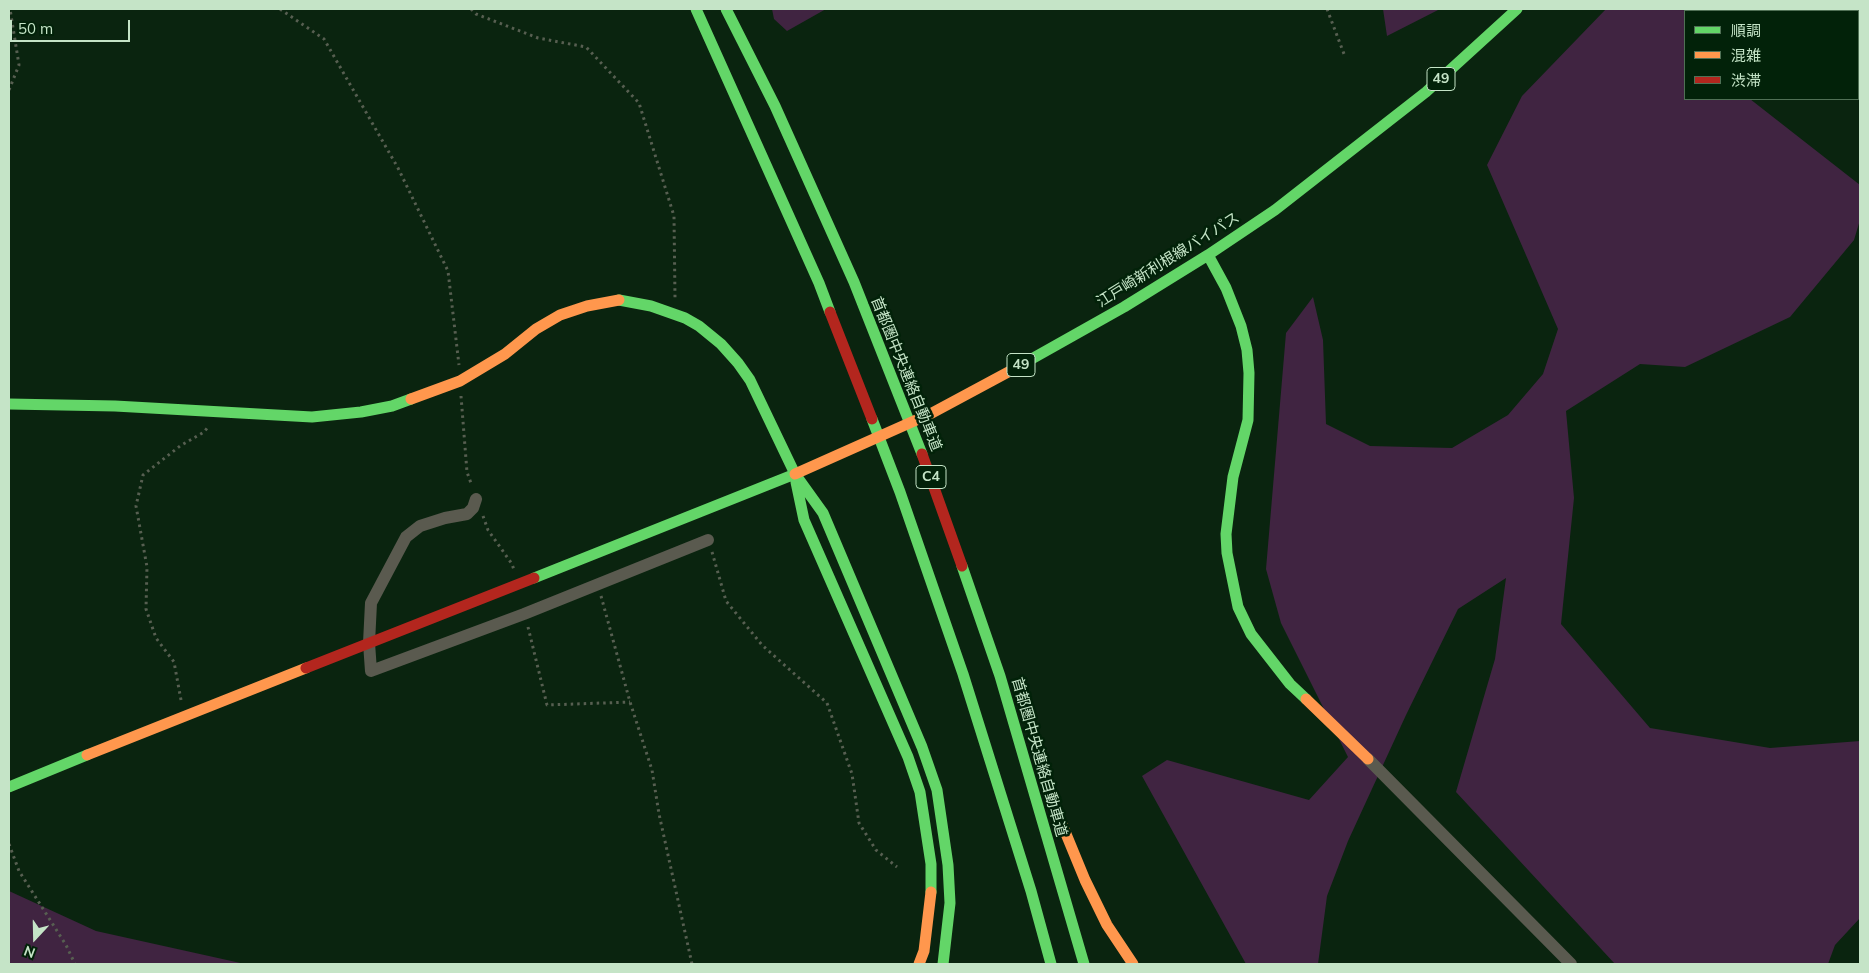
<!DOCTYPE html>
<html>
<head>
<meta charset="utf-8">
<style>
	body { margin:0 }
	#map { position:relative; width:1869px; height:973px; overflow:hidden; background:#0a240f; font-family:Mulish,"Noto Sans JP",sans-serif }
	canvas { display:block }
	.frame { position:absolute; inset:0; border:10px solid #c5e4c7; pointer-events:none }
	.legend { position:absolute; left:1684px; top:10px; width:175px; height:90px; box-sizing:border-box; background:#022209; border:1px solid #507055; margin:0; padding:6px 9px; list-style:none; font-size:15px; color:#c5e4c7 }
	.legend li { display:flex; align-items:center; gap:10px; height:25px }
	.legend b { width:25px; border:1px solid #507055 }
	.north { position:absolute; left:10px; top:913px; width:50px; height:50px; -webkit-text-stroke:4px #022209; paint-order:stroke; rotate:201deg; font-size:14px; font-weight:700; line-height:20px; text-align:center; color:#c5e4c7 }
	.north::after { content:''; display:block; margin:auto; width:18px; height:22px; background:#c5e4c7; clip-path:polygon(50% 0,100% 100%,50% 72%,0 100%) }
	.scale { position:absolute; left:10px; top:20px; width:120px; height:22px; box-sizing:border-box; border:2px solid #c5e4c7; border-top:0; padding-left:6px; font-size:15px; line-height:18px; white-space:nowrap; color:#c5e4c7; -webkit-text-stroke:4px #022209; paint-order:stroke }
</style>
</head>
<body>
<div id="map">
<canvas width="1869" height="973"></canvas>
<div class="frame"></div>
<ul class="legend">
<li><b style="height:6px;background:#63d668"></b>順調</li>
<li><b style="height:6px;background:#ff974d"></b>混雑</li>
<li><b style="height:6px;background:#b3261e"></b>渋滞</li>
</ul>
<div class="north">N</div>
<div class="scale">50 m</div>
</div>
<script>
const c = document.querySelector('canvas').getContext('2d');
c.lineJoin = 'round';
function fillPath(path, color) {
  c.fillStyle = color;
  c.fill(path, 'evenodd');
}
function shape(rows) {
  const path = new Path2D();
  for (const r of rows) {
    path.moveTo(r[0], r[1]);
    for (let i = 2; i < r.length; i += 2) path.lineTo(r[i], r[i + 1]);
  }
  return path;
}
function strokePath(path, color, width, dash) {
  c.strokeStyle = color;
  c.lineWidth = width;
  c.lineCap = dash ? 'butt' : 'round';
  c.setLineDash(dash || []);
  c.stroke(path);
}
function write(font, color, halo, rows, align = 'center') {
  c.font = font + ' Mulish,"Noto Sans JP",sans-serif';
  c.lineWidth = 5;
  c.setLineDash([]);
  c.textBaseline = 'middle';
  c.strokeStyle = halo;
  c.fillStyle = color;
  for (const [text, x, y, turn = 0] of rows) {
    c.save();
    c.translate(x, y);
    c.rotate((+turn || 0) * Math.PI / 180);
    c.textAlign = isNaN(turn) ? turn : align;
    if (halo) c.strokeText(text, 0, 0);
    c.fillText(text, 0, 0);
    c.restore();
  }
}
const green = shape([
	[772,9,826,9,787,31,774,19],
	[1383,9,1440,9,1387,36],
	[1606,9,1739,9,1738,11,1685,11,1685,99,1750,99,1860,185,1860,220,1854,240,1790,317,1685,367,1640,364,1566,411,1574,498,1561,624,1650,728,1770,748,1860,741,1860,918,1835,945,1828,964,1615,964,1456,792,1495,659,1506,578,1458,609,1406,715,1348,841,1327,896,1318,964,1246,964,1142,776,1167,760,1309,800,1348,757,1281,623,1266,569,1286,333,1313,297,1323,340,1326,424,1370,446,1452,448,1508,415,1543,374,1558,329,1487,165,1522,96],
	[9,891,96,931,245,964,9,964]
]);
const path = shape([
	[280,9,324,39,398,168,448,271,459,365],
	[471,9,476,14,538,38,586,47,639,103,674,216,675,298],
	[1327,9,1344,54],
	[9,90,19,65,10,9],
	[461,396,467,472,472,486],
	[483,516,488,530,512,564,514,570],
	[712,552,726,601,762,645,827,703,852,774,859,823,876,850,897,867],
	[601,596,630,702,652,770,659,814,692,964],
	[528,627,547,705,630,702],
	[181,700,174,662,156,638,146,609,147,567,136,506,143,475,180,446,204,432,208,427],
	[9,844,19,871,66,945,75,964]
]);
const street = shape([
	[476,499,473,508,467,514,445,518,420,526,406,537,371,603,369,643,371,671,524,614,708,540],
	[1368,759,1571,964]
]);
const fast = shape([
	[696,9,819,283,830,312],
	[726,9,775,106,854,282,922,454],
	[1208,255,1226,288,1241,326,1247,350,1249,373,1248,420,1233,477,1226,534,1227,553,1238,607,1251,634,1290,684,1306,699],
	[1012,370,1124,307,1208,255,1275,210,1426,92,1517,9],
	[9,404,115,406,312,417,361,412,392,406,411,399],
	[872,419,900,492,963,674,1031,891,1051,964],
	[795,474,823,513,922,747,937,790,948,865,950,903,943,964],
	[796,482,804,520,908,757,920,792,931,864,931,892],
	[962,566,1000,676,1084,964],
	[534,578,795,474,750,380,738,363,721,344,699,326,685,318,651,306,619,300],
	[9,787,87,755]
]);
const slow = shape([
	[411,399,460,381,505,354,536,329,560,315,587,306,619,300],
	[795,474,932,413,1012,370],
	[1306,699,1368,759],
	[87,755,306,668],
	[1043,778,1085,880,1107,925,1133,964],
	[919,964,924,951,931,892]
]);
const jam = shape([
	[830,312,872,419],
	[922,454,962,566],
	[306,668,534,578]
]);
const shields = [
	[1441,79,28],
	[1021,365,28],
	[931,477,30]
];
const shieldNames = [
	["49",1441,79],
	["49",1021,365],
	["C4",931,477]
];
const streetNames = [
	["江戸崎新利根線バイパス",1168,260,-32],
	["首都圏中央連絡自動車道",906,374,68],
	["首都圏中央連絡自動車道",1039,757,74]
];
fillPath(green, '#402441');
strokePath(path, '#575f51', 3, [2.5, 4]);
strokePath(street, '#5a5a4f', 12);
strokePath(fast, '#63d668', 11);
strokePath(slow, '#ff974d', 11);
strokePath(jam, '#b3261e', 11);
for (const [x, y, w] of shields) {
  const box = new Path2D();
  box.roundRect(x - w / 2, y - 11.5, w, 23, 4);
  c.fillStyle = '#022209';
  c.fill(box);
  strokePath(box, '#c5e4c7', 1);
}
write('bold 14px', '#c5e4c7', null, shieldNames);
write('15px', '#c5e4c7', '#022209', streetNames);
</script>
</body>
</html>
